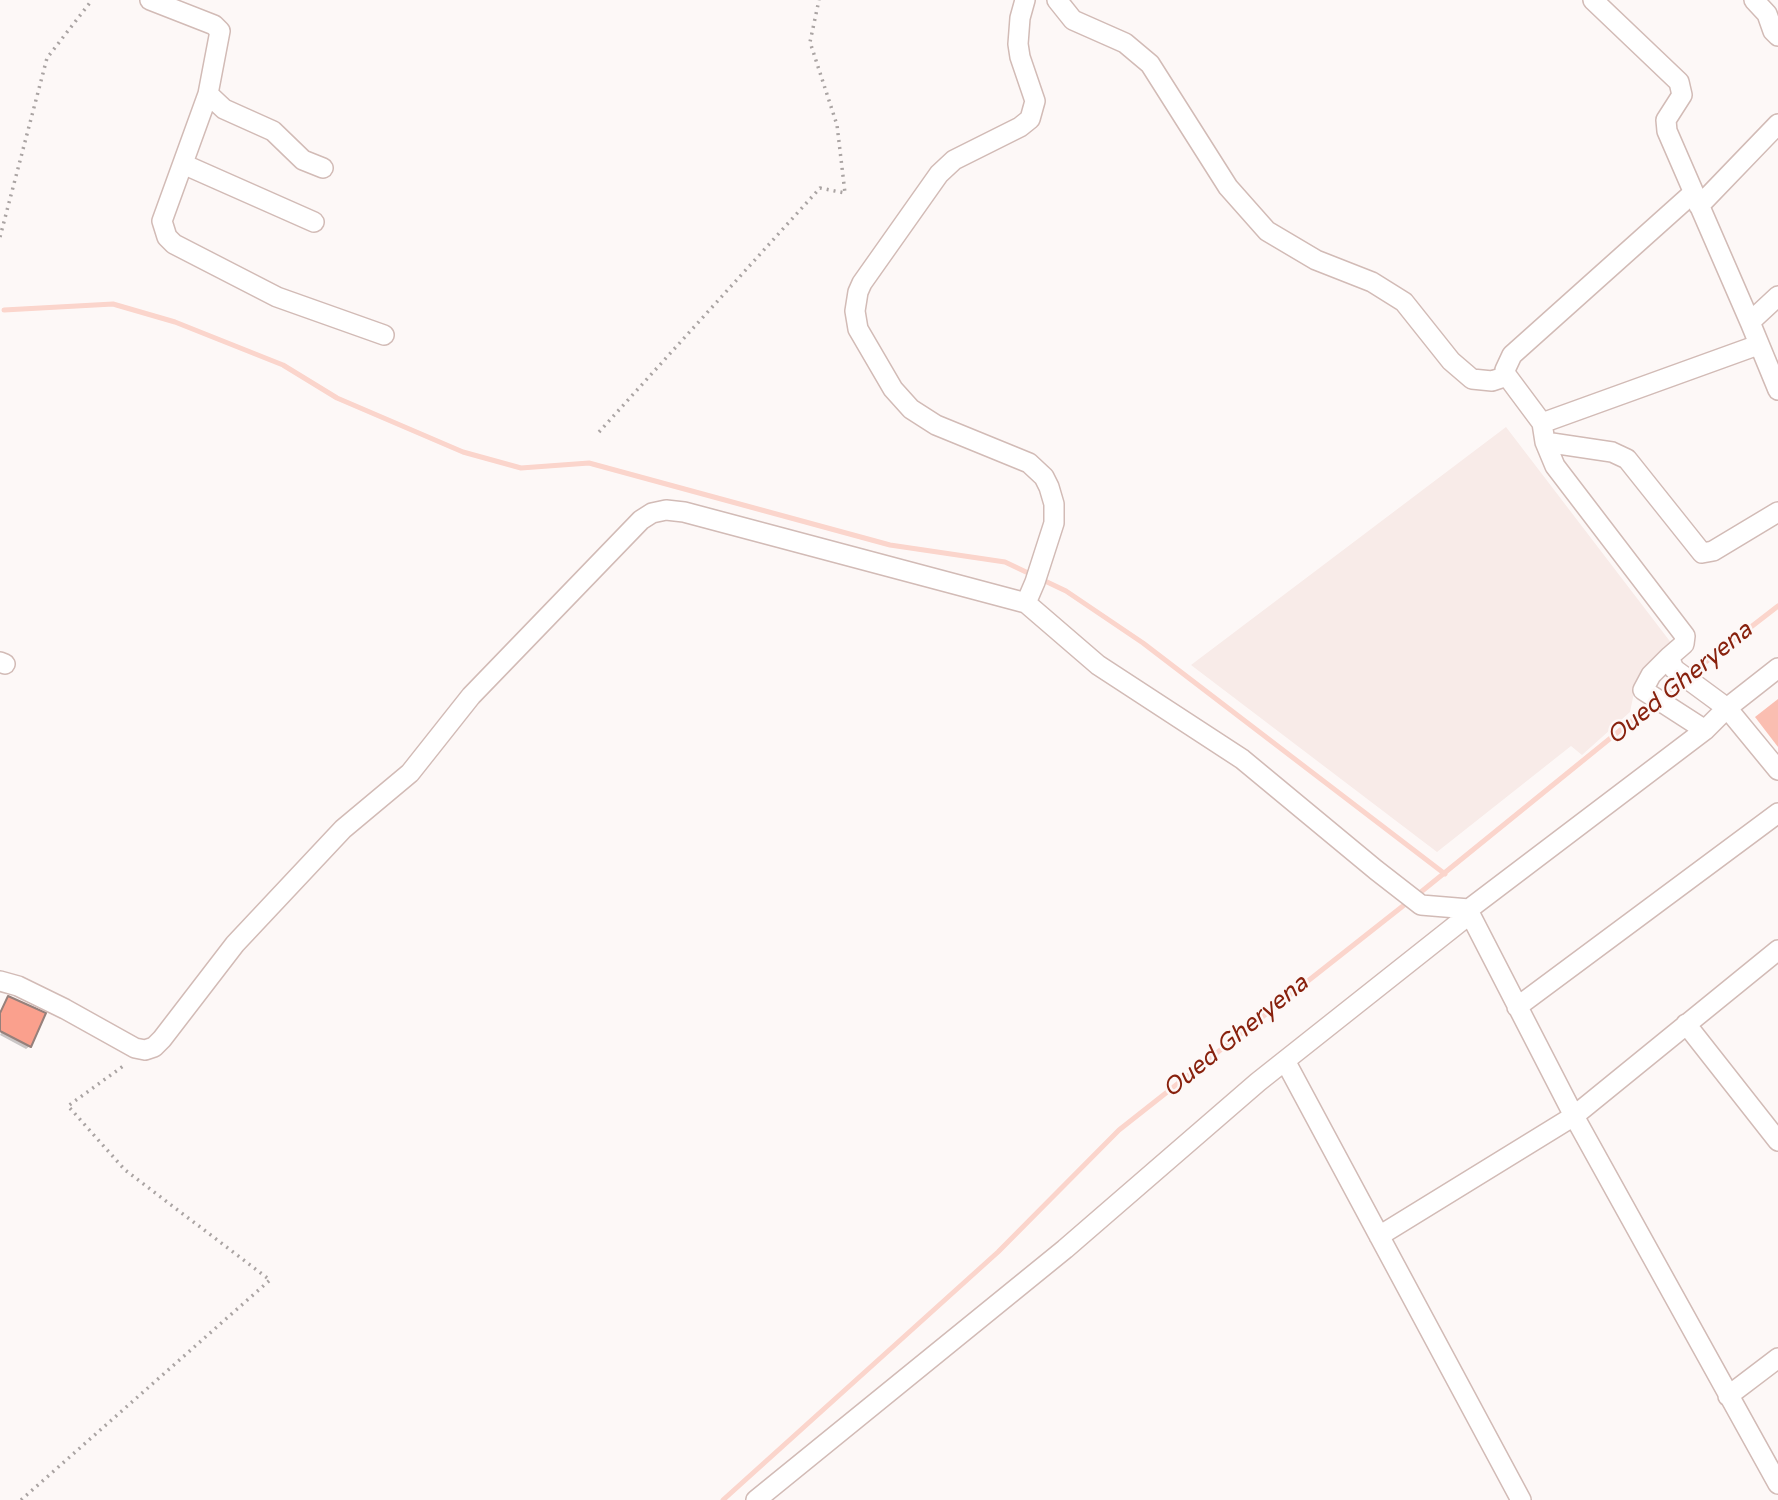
<!DOCTYPE html>
<html>
<head>
<meta charset="utf-8">
<style>
	body { margin:0 }
	canvas { display:block; background:#fdf8f7 }
</style>
</head>
<body>
<canvas width="1778" height="1500"></canvas>
<script>
const c = document.querySelector('canvas').getContext('2d');
c.lineJoin = 'round';
function fillPath(path, color) {
  c.fillStyle = color;
  c.fill(path, 'evenodd');
}
function shape(rows) {
  const path = new Path2D();
  for (const r of rows) {
    path.moveTo(r[0], r[1]);
    for (let i = 2; i < r.length; i += 2) path.lineTo(r[i], r[i + 1]);
  }
  return path;
}
function strokePath(path, color, width, dash) {
  c.strokeStyle = color;
  c.lineWidth = width;
  c.lineCap = dash ? 'butt' : 'round';
  c.setLineDash(dash || []);
  c.stroke(path);
}
function write(font, color, halo, rows, align = 'center') {
  c.font = font + ' "Varela Round",sans-serif';
  c.lineWidth = 5;
  c.setLineDash([]);
  c.textBaseline = 'middle';
  c.strokeStyle = halo;
  c.fillStyle = color;
  for (const [text, x, y, turn = 0] of rows) {
    c.save();
    c.translate(x, y);
    c.rotate((+turn || 0) * Math.PI / 180);
    c.textAlign = isNaN(turn) ? turn : align;
    if (halo) c.strokeText(text, 0, 0);
    c.fillText(text, 0, 0);
    c.restore();
  }
}
const built = shape([
	[1506,427,1672,644,1652,660,1636,683,1630,712,1582,755,1571,746,1437,852,1191,665]
]);
const green = shape([
	[1778,699,1778,747,1755,717]
]);
const shadow = shape([
	[6,1001,30,1046,26,1049,0,1035,2,1031,0,1030,0,1013]
]);
const stream = shape([
	[4,310,113,304,175,322,283,365,337,398,463,452,521,468,589,463,890,545,1005,562,1066,591,1143,643,1445,874],
	[1416,896,1676,685,1778,606],
	[723,1500,998,1252,1119,1130,1408,902]
]);
const building = shape([
	[8,996,46,1013,31,1047,0,1031,0,1013,8,996]
]);
const path = shape([
	[0,237,47,58,92,0],
	[599,432,820,188,845,193,837,125,810,42,819,0],
	[21,1500,270,1280,125,1170,68,1106,126,1064]
]);
const minor = shape([
	[150,0,214,25,220,31,208,94,162,221,167,237,174,244,277,297,384,335],
	[1025,0,1020,18,1018,44,1020,57,1035,101,1030,119,1020,127,954,160,939,174,862,283,858,292,855,311,858,329,893,389,911,409,936,425,1029,463,1044,477,1049,487,1054,504,1054,523,1035,582,1026,603],
	[1057,0,1073,20,1125,43,1150,64,1228,187,1267,231,1316,260,1372,282,1404,302,1451,361,1472,379,1492,381,1507,376],
	[1593,0,1679,82,1682,95,1666,120,1667,131,1750,322],
	[1754,0,1767,14,1773,31,1778,36],
	[208,94,224,109,273,131,303,160,323,168],
	[183,164,314,222],
	[1699,206,1778,124],
	[1778,296,1750,322,1778,390],
	[1758,345,1542,423,1545,442,1555,466,1685,636,1684,644,1669,657,1674,669,1727,708,1778,770],
	[1542,423,1507,376,1505,370,1512,355,1693,193],
	[1545,442,1612,452,1627,459,1702,553,1713,551,1778,512],
	[1669,657,1651,675,1643,690,1705,730],
	[0,662,5,664],
	[1470,914,1574,1116,1778,950],
	[0,981,18,986,65,1009,135,1048,145,1050,154,1047,162,1039,235,944,343,829,410,773,471,696,641,520,652,513,666,510,684,512,1026,603,1098,665,1242,759,1376,870,1421,905,1469,909],
	[1517,1007,1778,813],
	[1686,1024,1778,1141],
	[1289,1068,1521,1500],
	[1379,1236,1574,1116,1778,1484],
	[1728,1396,1778,1358],
	[756,1500,1065,1249,1258,1082,1470,914,1469,909,1705,730,1727,708,1778,668]
]);
const waterNames = [
	["Oued Gheryena",1680,684,-39],
	["Oued Gheryena",1236,1037,-39]
];
fillPath(built, '#f8ebe8');
fillPath(green, '#fabeb1');
fillPath(shadow, '#0003');
strokePath(stream, '#fbd5cc', 5);
fillPath(building, '#faa08d');
strokePath(building, '#96807b', 2);
strokePath(minor, '#d2bbb6', 22);
strokePath(path, '#aaa4a3', 3.5, [2, 5]);
strokePath(minor, '#fff', 19);
write('italic 24px', '#88210d', '#fdf8f7', waterNames);
</script>
</body>
</html>
